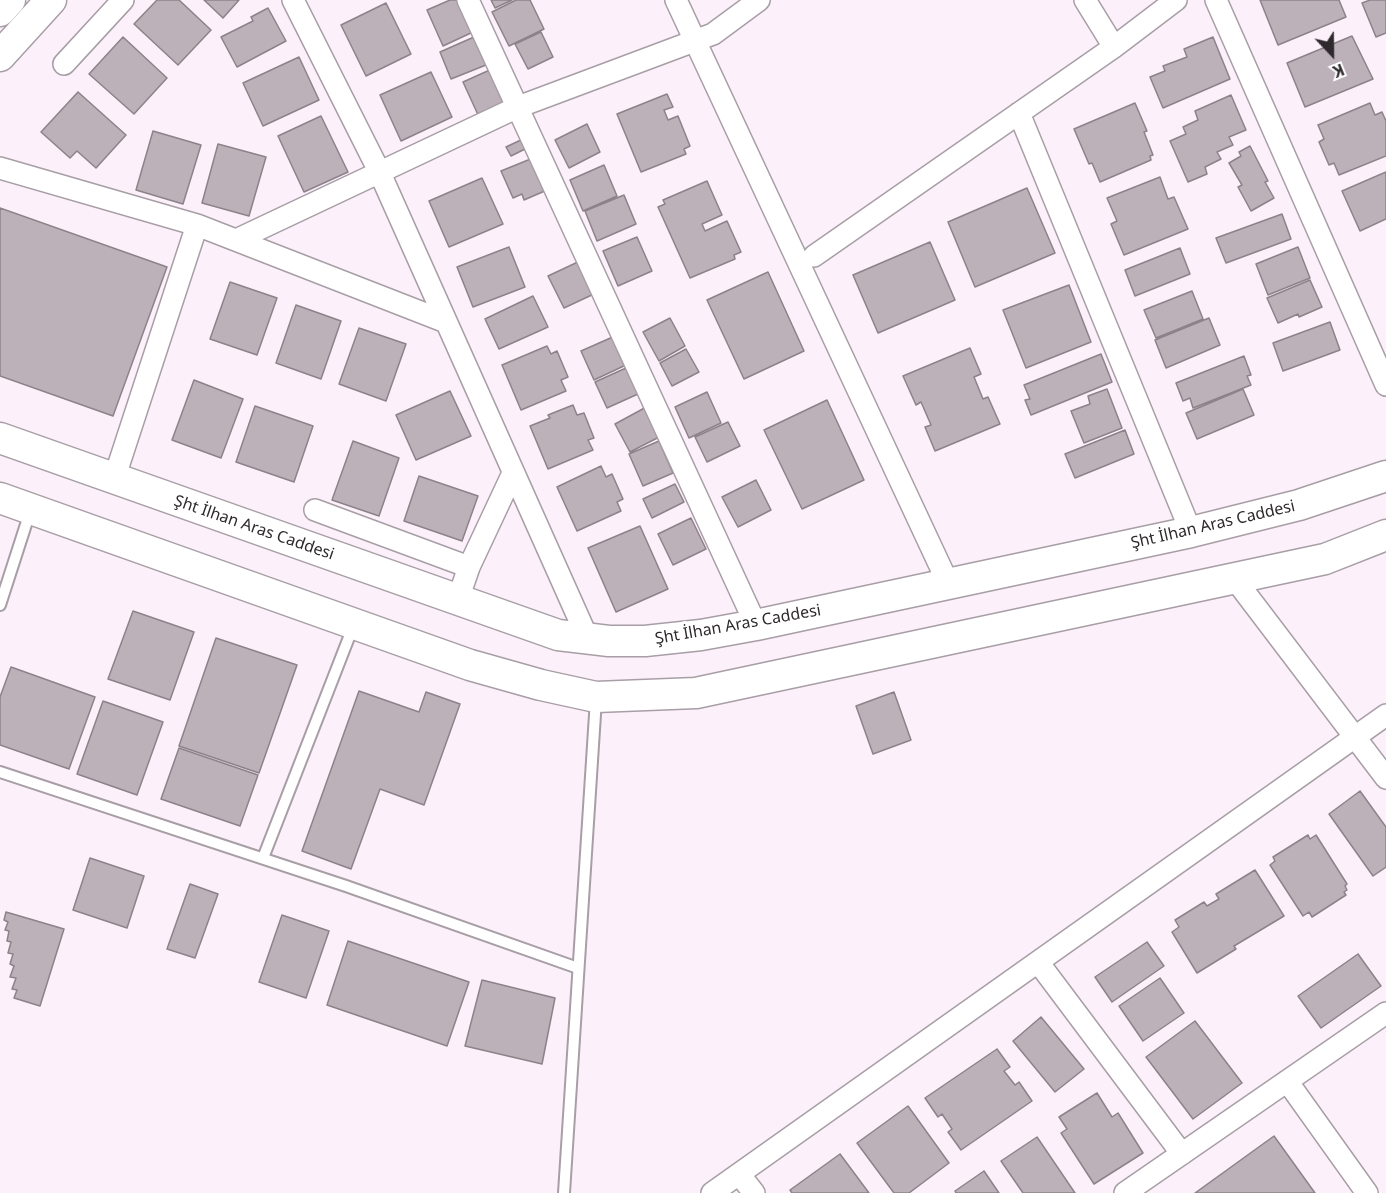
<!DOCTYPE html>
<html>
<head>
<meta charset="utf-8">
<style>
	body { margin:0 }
	#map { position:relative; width:1386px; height:1193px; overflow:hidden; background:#fcf1fa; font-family:"Noto Sans",sans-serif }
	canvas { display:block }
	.north { position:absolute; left:1302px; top:24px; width:60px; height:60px; -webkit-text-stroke:4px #fff; paint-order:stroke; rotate:158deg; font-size:16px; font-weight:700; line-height:24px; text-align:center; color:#2d292c }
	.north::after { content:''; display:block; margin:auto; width:21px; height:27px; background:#2d292c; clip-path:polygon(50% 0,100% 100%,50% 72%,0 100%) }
</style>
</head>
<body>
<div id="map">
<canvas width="1386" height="1193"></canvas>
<div class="north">K</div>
</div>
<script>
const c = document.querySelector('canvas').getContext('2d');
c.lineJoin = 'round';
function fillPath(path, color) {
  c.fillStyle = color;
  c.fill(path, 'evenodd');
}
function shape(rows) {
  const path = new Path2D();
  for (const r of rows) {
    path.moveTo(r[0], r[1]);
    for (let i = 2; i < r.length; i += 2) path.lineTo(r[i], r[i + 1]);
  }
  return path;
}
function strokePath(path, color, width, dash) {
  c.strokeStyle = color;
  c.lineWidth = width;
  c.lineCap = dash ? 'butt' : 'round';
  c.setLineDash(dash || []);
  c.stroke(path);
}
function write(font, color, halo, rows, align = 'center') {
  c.font = font + ' "Noto Sans",sans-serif';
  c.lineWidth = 6;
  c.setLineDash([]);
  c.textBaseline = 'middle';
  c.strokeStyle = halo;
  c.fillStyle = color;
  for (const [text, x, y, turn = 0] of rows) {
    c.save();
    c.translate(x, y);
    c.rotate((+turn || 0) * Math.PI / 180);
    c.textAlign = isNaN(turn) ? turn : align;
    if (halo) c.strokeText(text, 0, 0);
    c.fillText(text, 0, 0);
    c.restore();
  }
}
const building = shape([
	[157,0,179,0,211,30,178,65,134,24,157,0],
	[204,0,239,0,223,18,204,0],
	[450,0,459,0,473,32,443,46,427,10,450,0],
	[491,0,512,0,495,8,491,0],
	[516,0,530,0,544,29,509,46,492,12,516,0],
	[1260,0,1339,0,1346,17,1278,45,1260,0],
	[1370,0,1386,0,1386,33,1376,37,1362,3,1370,0],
	[386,3,411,54,366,76,341,25,386,3],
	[268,8,286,41,237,67,221,37,253,21,251,17,268,8],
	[541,32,553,57,528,69,515,44,541,32],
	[1352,36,1373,79,1305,107,1287,63,1352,36],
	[123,37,167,78,134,114,89,74,123,37],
	[474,37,486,65,451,79,440,52,474,37],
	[1213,37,1230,79,1163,108,1150,77,1165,71,1163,66,1187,57,1184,49,1213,37],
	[299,57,319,100,263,126,243,83,299,57],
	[492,69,508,104,479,117,463,82,492,69],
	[431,72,452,117,401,141,380,95,431,72],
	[78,92,126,135,96,168,77,151,70,158,41,132,78,92],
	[667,94,673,107,664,110,668,120,678,116,690,146,684,149,686,154,641,172,617,114,667,94],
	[1231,95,1246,130,1229,137,1233,145,1217,152,1221,159,1205,167,1207,174,1188,182,1170,141,1186,134,1183,127,1198,120,1195,111,1231,95],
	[1135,103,1147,131,1144,132,1153,155,1150,156,1151,160,1100,182,1092,163,1089,164,1074,129,1135,103],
	[1370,103,1375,115,1382,112,1386,121,1386,156,1339,175,1334,163,1329,165,1319,142,1324,139,1318,125,1370,103],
	[321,116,348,172,304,192,278,136,321,116],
	[587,124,600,152,569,168,555,140,587,124],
	[153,131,201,145,183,204,136,190,153,131],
	[525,138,529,147,511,156,506,147,525,138],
	[218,144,266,157,249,216,202,203,218,144],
	[1250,146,1268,181,1265,182,1274,198,1251,211,1238,187,1242,185,1229,163,1241,156,1239,152,1250,146],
	[533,158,547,190,524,200,522,194,513,198,501,171,533,158],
	[604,165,617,196,583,211,570,180,604,165],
	[1386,172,1386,219,1360,231,1342,191,1386,172],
	[1160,177,1168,199,1174,197,1188,229,1124,255,1111,224,1117,221,1107,198,1160,177],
	[482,178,503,224,449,247,429,201,482,178],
	[707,181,722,215,702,224,705,231,727,221,741,252,734,255,735,259,690,278,658,207,665,204,663,200,707,181],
	[1027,188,1055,253,975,287,948,222,1027,188],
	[624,195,636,224,597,241,585,211,624,195],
	[0,208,167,267,113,416,0,376,0,208],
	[1282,214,1291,239,1226,263,1216,238,1282,214],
	[637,237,652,271,618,286,603,251,637,237],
	[930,242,955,300,878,333,853,275,930,242],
	[509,247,525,287,473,307,457,267,509,247],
	[1298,247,1310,278,1268,295,1256,264,1298,247],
	[1180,248,1190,274,1135,296,1125,270,1180,248],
	[580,261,596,293,564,308,548,276,580,261],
	[768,272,804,351,744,379,707,300,768,272],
	[1310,280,1322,307,1299,317,1298,314,1278,323,1267,298,1310,280],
	[230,282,277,298,257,355,210,339,230,282],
	[1069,285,1091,342,1026,368,1003,310,1069,285],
	[1192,291,1203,319,1156,338,1144,310,1192,291],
	[533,296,548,327,499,349,485,319,533,296],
	[296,305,341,321,321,379,276,363,296,305],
	[670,318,685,346,659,361,643,332,670,318],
	[1209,318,1220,345,1166,368,1155,340,1209,318],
	[1330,322,1340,350,1283,371,1273,343,1330,322],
	[359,328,406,344,386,401,339,384,359,328],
	[615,336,628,364,594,380,581,351,615,336],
	[547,346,551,354,557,351,568,377,561,380,566,391,521,410,502,365,547,346],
	[970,348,981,374,974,377,983,399,988,397,1000,424,935,451,925,427,931,425,921,402,916,405,903,376,970,348],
	[686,349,699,372,672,386,660,363,686,349],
	[1101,354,1112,382,1031,415,1025,400,1030,399,1024,385,1101,354],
	[1244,356,1251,375,1247,376,1251,385,1193,408,1190,398,1183,401,1176,383,1244,356],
	[626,368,638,394,607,408,595,382,626,368],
	[194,380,243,399,221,458,172,440,194,380],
	[1107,389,1122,428,1084,443,1071,411,1090,404,1088,396,1107,389],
	[1243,389,1254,415,1197,439,1186,413,1243,389],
	[450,391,471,436,416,460,396,415,450,391],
	[707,392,721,423,689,438,675,407,707,392],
	[827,400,864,480,802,509,764,430,827,400],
	[573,405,577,415,584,413,594,438,588,440,593,450,548,469,530,426,550,418,548,415,573,405],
	[650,405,665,434,630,452,615,424,650,405],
	[255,406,313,426,294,482,236,462,255,406],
	[728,422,740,446,707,462,695,437,728,422],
	[1125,430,1134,454,1075,478,1065,454,1125,430],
	[353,441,399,458,379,516,332,500,353,441],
	[659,441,673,473,643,486,629,454,659,441],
	[601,466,606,477,612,474,623,499,617,502,621,511,577,531,557,487,601,466],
	[419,476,478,496,462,541,404,521,419,476],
	[756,480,771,510,738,527,722,497,756,480],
	[675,484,684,502,652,518,643,499,675,484],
	[691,518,706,549,673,565,658,534,691,518],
	[640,526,668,589,616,612,588,548,640,526],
	[133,611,194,632,170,700,108,679,133,611],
	[216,638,297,665,259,773,179,746,216,638],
	[11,667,95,697,69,769,0,745,0,697,11,667],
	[359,691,419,712,426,692,460,704,424,805,380,789,351,869,302,851,359,691],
	[894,692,911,740,873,754,856,706,894,692],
	[103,701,163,722,137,795,77,774,103,701],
	[179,748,258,775,240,826,161,799,179,748],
	[1360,791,1386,827,1386,867,1373,876,1329,814,1360,791],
	[1308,835,1310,839,1316,835,1347,884,1345,886,1347,890,1344,892,1346,895,1312,917,1309,912,1303,916,1270,865,1275,861,1273,857,1308,835],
	[90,858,144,876,127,928,73,910,90,858],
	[1255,870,1284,916,1234,946,1236,949,1197,973,1172,932,1179,927,1175,920,1204,902,1207,906,1219,899,1216,894,1255,870],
	[190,884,218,894,195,958,167,949,190,884],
	[6,912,64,929,40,1006,14,998,17,990,12,989,16,978,10,977,14,966,10,964,13,954,8,953,11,942,7,941,9,931,5,930,8,922,4,920,6,912],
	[282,915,329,931,306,998,259,982,282,915],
	[348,941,469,982,447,1046,327,1005,348,941],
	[1147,942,1164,966,1112,1002,1095,977,1147,942],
	[1358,954,1381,986,1321,1028,1298,996,1358,954],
	[1160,978,1184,1013,1143,1041,1119,1006,1160,978],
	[482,980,555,998,542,1064,465,1046,482,980],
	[1041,1017,1084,1069,1055,1092,1013,1041,1041,1017],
	[1195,1021,1242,1083,1193,1119,1146,1057,1195,1021],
	[997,1049,1010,1067,1004,1071,1015,1085,1019,1082,1032,1101,961,1150,948,1132,952,1129,942,1114,938,1117,925,1098,997,1049],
	[1097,1093,1112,1117,1118,1113,1143,1153,1094,1184,1061,1133,1067,1129,1059,1117,1097,1093],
	[908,1106,949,1163,909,1193,894,1193,857,1143,908,1106],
	[1274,1136,1315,1193,1195,1193,1274,1136],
	[1037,1137,1075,1193,1023,1193,1001,1161,1037,1137],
	[840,1154,869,1193,792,1193,790,1190,840,1154],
	[984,1171,999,1193,956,1193,955,1191,984,1171]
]);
const lane = shape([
	[0,605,30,512],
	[0,772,346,886,578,968],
	[263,858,353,627],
	[564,1193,596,699]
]);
const street = shape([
	[293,0,379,171,588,639],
	[468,0,756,625],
	[676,0,948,583],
	[1085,0,1114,47],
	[1216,0,1386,385],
	[64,64,123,0],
	[1019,113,1191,532],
	[0,168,197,225,446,322],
	[236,240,518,107,713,34,759,0],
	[814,256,1114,47,1176,0],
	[114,479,197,225],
	[315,510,469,567],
	[1234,578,1386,778],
	[458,599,469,567,513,473],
	[1038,962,1182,1154],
	[1287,1081,1367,1193],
	[739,1174,754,1193],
	[712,1193,1386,715],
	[1125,1193,1386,1013]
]);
const secondary = shape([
	[0,11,10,0],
	[0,56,51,0],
	[0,438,558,635,609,641,645,641,701,635,756,625,1191,532,1299,505,1386,476],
	[0,498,470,665,541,685,596,697,696,693,1325,559,1386,535]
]);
const streetNames = [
	["Şht İlhan Aras Caddesi",1213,525,-13],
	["Şht İlhan Aras Caddesi",254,528,19],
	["Şht İlhan Aras Caddesi",738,625,-10]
];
fillPath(building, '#bcb1b9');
strokePath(building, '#8d828a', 1.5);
strokePath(lane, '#a89ea6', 14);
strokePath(street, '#a89ea6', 24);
strokePath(secondary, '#a89ea6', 33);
strokePath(lane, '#fff', 10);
strokePath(street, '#fff', 21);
strokePath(secondary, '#fff', 30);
write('16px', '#2d292c', '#fff', streetNames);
</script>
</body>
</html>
